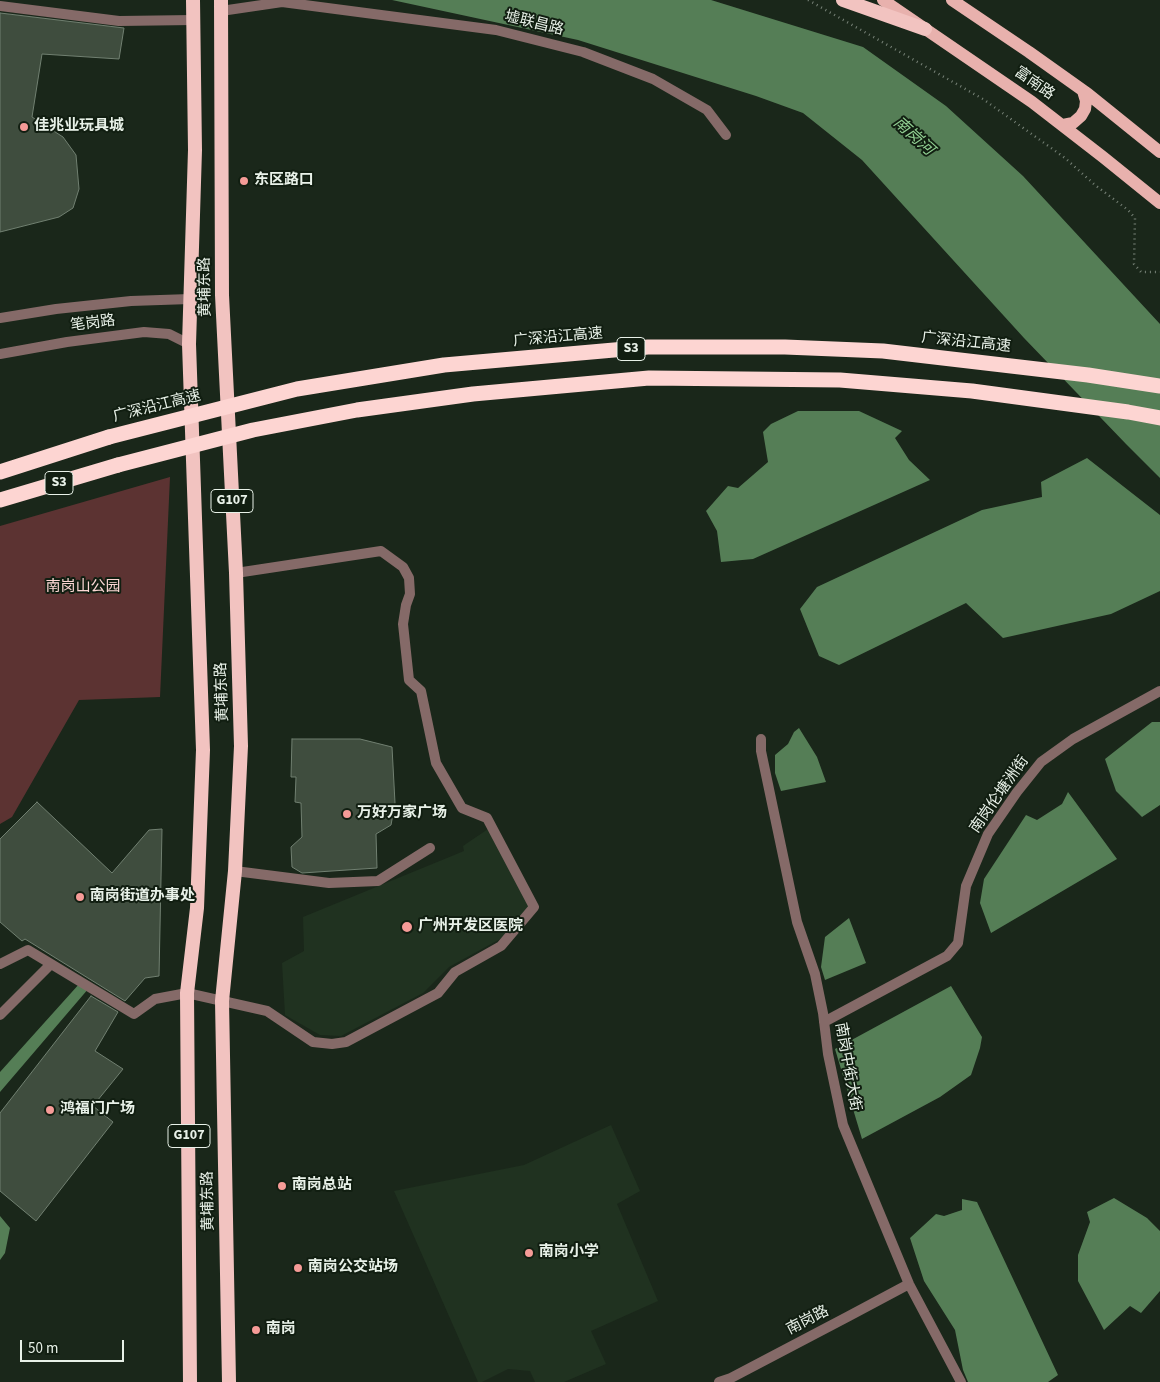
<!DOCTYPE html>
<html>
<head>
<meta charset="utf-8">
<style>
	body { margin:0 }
	#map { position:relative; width:1160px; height:1382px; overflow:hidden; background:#1a271a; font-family:"Source Sans 3",sans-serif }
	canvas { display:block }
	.scale { position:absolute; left:20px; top:1340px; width:104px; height:22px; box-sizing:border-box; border:2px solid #e8f1e8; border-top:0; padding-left:6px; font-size:15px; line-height:18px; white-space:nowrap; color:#e8f1e8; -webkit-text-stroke:4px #111e11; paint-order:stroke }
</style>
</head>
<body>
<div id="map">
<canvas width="1160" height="1382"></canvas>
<div class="scale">50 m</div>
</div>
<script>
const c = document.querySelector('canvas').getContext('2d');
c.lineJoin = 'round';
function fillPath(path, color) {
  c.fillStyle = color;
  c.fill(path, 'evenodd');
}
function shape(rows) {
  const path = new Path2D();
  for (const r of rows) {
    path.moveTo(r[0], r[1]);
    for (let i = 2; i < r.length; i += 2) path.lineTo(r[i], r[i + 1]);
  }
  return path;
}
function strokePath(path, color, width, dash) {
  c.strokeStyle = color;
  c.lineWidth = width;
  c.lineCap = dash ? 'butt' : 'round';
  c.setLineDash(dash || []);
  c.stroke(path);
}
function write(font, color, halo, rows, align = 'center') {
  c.font = font + ' "Source Sans 3","Noto Sans SC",sans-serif';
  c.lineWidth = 4;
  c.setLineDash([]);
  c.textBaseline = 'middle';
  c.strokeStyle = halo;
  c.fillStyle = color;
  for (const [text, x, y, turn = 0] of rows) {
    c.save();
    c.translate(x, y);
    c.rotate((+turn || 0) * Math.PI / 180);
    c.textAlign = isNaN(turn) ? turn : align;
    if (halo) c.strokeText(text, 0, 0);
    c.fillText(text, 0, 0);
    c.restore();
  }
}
const built = shape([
	[488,829,530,907,502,938,449,967,423,993,341,1036,320,1035,285,1015,282,963,304,951,303,917,464,851,463,846],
	[611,1125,640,1191,617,1204,658,1301,591,1331,606,1364,564,1382,535,1382,530,1371,508,1369,482,1382,478,1382,394,1191,524,1165]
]);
const green = shape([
	[170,477,160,697,79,700,12,817,0,824,0,526]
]);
const water = shape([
	[392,0,711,0,863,47,946,106,1023,176,1160,324,1160,478,1126,444,1024,338,862,160,803,113,756,96,578,40],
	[798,411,859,411,902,431,895,438,909,460,930,480,753,559,721,562,717,531,706,511,728,486,738,488,768,462,763,432,771,424],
	[1087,458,1160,515,1160,591,1111,614,1003,638,966,603,839,665,819,656,800,609,817,587,982,510,1042,497,1041,482],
	[1152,722,1160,722,1160,805,1142,817,1116,791,1105,759],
	[799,728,817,757,826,782,781,791,775,773,775,755,788,744,794,732],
	[1068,792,1117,859,991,933,980,903,984,879,1026,815,1037,820,1062,804],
	[849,918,866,963,825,980,821,967,825,937],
	[80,983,89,988,0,1092,0,1072],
	[951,986,982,1037,980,1048,971,1075,940,1097,862,1139,835,1049],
	[1114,1198,1147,1218,1160,1231,1160,1291,1141,1313,1130,1306,1104,1330,1078,1281,1078,1255,1090,1222,1087,1212],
	[962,1199,977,1202,1058,1375,1048,1382,968,1382,963,1370,955,1330,924,1281,910,1238,936,1214,944,1216,962,1210],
	[0,1216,10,1228,5,1253,0,1260]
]);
const building = shape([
	[0,13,124,28,119,59,42,54,32,117,63,137,76,155,79,189,73,208,59,217,0,232,0,13],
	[292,739,360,739,392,747,395,803,391,825,376,834,377,868,302,873,292,867,291,847,302,837,301,803,295,802,296,777,291,777,292,739],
	[37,802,112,873,149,830,162,829,159,976,145,978,125,1001,25,939,22,941,0,922,0,839,37,802],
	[91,996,118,1012,95,1051,123,1069,93,1106,113,1122,36,1221,0,1191,0,1113,91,996]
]);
const path = shape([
	[808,0,983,99,1065,158,1095,185,1128,210,1135,218,1134,264,1141,272,1160,272]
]);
const minor = shape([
	[0,6,119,21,193,20],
	[221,11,282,2,496,30,583,52,653,79,707,110,726,135],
	[761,739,761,751,797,922,815,974,823,1013,828,1054,843,1125,909,1284,961,1382],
	[235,871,329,883,378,881,430,848],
	[0,964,28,950,134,1014,155,999,187,993,267,1011,313,1042,332,1044,346,1042,438,993,455,972,501,946,534,907,487,818,462,808,436,763,421,691,409,680,403,624,406,605,410,594,409,578,403,567,381,551,236,573],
	[0,1015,51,964],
	[824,1022,947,956,958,943,966,886,988,834,1017,792,1041,762,1073,739,1160,691],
	[719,1382,731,1378,849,1316,909,1284]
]);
const tertiary = shape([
	[0,318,56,309,131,301,190,299],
	[0,354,67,342,144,332,169,334,189,344]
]);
const primary = shape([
	[883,0,1032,102,1103,157,1160,203],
	[952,0,1029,52,1088,94,1160,152],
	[1063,125,1073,123,1081,116,1085,109,1086,101,1083,91]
]);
const trunk = shape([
	[221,0,222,295,236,573,241,746,235,871,222,1001,229,1382],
	[843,0,925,29],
	[190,1382,187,993,197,908,203,750,189,344,195,150,193,0]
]);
const motorway = shape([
	[0,472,109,437],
	[0,500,118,465]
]);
const motorwayBridge = shape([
	[109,437,297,389,444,365,648,347,785,347,883,351,1088,375,1160,386],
	[118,465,253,430,357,410,473,394,649,378,840,380,972,391,1128,412,1160,418]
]);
const markers = [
	[24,127,5,"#f59b97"],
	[244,181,5,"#f59b97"],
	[347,814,5,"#f59b97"],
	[80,897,5,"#f59b97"],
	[407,927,6,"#f59b97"],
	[50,1110,5,"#f59b97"],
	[282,1186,5,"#f59b97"],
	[529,1253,5,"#f59b97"],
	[298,1268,5,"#f59b97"],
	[256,1330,5,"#f59b97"]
];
const shields = [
	[631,349,28],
	[59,483,28],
	[232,501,42],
	[189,1136,42]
];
const shieldNames = [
	["S3",631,349],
	["S3",59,483],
	["G107",232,501],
	["G107",189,1136]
];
const streetNames = [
	["墟联昌路",534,24,14],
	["富南路",1034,84,35],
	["黄埔东路",206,287,-91],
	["笔岗路",93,324,-7],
	["广深沿江高速",558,338,-5],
	["广深沿江高速",966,343,6],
	["广深沿江高速",157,407,-14],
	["黄埔东路",223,692,-92],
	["南岗伦塘洲街",1000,795,-55],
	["南岗中街大街",847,1067,80],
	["黄埔东路",209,1201,-91],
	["南岗路",808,1321,-27]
];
const poiNames = [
	["佳兆业玩具城",34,127],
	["东区路口",254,181],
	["万好万家广场",357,814],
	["南岗街道办事处",90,897],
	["广州开发区医院",418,927],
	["鸿福门广场",60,1110],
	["南岗总站",292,1186],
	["南岗小学",539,1253],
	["南岗公交站场",308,1268],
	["南岗",266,1330]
];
const parkNames = [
	["南岗山公园",83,588]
];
const waterNames = [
	["南岗河",913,137,42]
];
fillPath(built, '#203220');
fillPath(green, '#5c3332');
fillPath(water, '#557e56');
fillPath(building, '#3f4d3e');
strokePath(building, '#718071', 1);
strokePath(path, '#788378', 2.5, [1, 4]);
strokePath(minor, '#856a68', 10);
strokePath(tertiary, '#856a68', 10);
strokePath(primary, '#e8b1ad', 12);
strokePath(trunk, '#f2c3c0', 14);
strokePath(motorway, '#fdd5d2', 15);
strokePath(motorwayBridge, '#fdd5d2', 15);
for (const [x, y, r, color] of markers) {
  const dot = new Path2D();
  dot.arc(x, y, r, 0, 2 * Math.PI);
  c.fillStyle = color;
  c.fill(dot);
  strokePath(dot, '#111e11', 2);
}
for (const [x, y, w] of shields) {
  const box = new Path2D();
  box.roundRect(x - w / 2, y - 11.5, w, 23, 4);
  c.fillStyle = '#111e11';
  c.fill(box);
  strokePath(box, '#e8f1e8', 1);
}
write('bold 14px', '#e8f1e8', null, shieldNames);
write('15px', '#e8f1e8', '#111e11', streetNames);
write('bold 15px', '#e8f1e8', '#111e11', poiNames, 'left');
write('15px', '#fcd7d4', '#111e11', parkNames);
write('italic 16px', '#92d093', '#111e11', waterNames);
</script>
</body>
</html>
